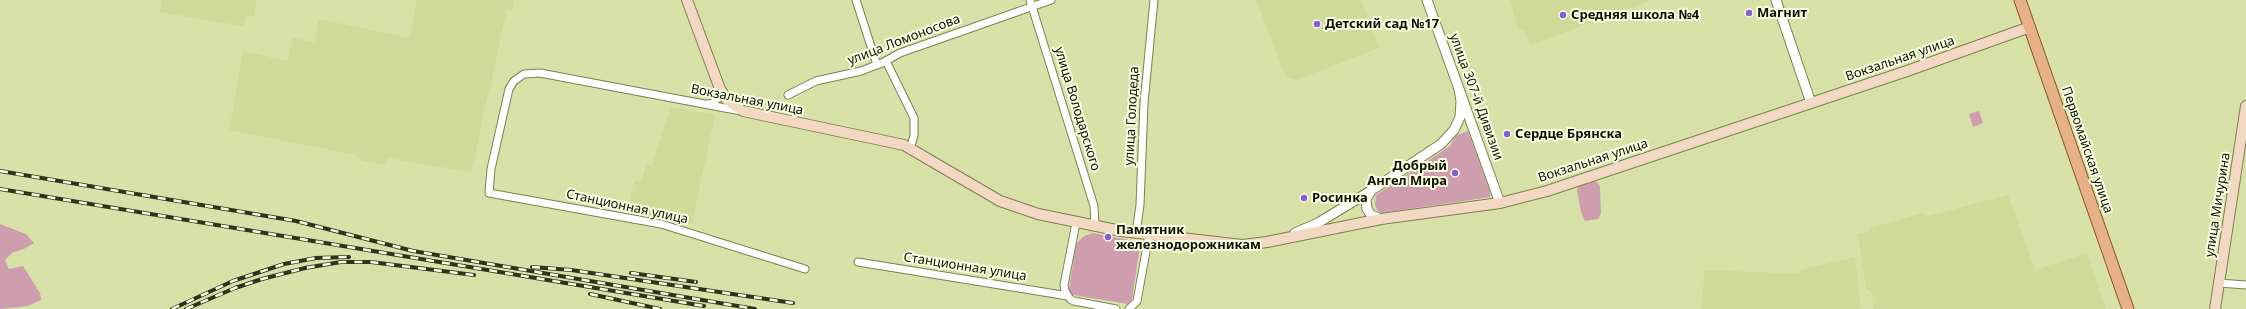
<!DOCTYPE html>
<html>
<head>
<meta charset="utf-8">
<style>
	body { margin:0 }
	canvas { display:block; background:#d8e1a8 }
</style>
</head>
<body>
<canvas width="2246" height="309"></canvas>
<script>
const c = document.querySelector('canvas').getContext('2d');
c.lineJoin = 'round';
function fillPath(path, color) {
  c.fillStyle = color;
  c.fill(path, 'evenodd');
}
function shape(rows) {
  const path = new Path2D();
  for (const r of rows) {
    path.moveTo(r[0], r[1]);
    for (let i = 2; i < r.length; i += 2) path.lineTo(r[i], r[i + 1]);
  }
  return path;
}
function strokePath(path, color, width, dash) {
  c.strokeStyle = color;
  c.lineWidth = width;
  c.lineCap = dash ? 'butt' : 'round';
  c.setLineDash(dash || []);
  c.stroke(path);
}
function write(font, color, halo, rows, align = 'center') {
  c.font = font + ' "Noto Sans",sans-serif';
  c.lineWidth = 4;
  c.setLineDash([]);
  c.textBaseline = 'middle';
  c.strokeStyle = halo;
  c.fillStyle = color;
  for (const [text, x, y, turn = 0] of rows) {
    c.save();
    c.translate(x, y);
    c.rotate((+turn || 0) * Math.PI / 180);
    c.textAlign = isNaN(turn) ? turn : align;
    if (halo) c.strokeText(text, 0, 0);
    c.fillText(text, 0, 0);
    c.restore();
  }
}
const built = shape([
	[162,0,257,0,253,17,246,16,243,26,160,12],
	[417,0,514,0,512,11,507,10,471,172,388,158,383,165,360,160,357,155,229,130,243,51,288,61,292,38,314,42,319,19,409,38],
	[1256,0,1361,0,1379,48,1296,80,1286,77],
	[1510,0,1652,0,1530,45,1524,29,1518,30],
	[671,107,715,115,692,224,628,213,634,181,641,182,646,165,652,166],
	[2008,195,2035,270,2087,253,2106,309,1874,309,1871,290,1866,290,1858,234,1871,231,1870,228,1923,213,1925,217],
	[1855,257,1861,309,1701,309,1705,270,1800,274,1800,270]
]);
const green = shape([
	[1979,111,1983,123,1973,127,1969,114],
	[1468,131,1490,191,1490,197,1381,213,1377,210,1375,205,1376,195,1450,146,1455,136],
	[1591,181,1597,182,1600,187,1601,214,1598,219,1585,221,1581,212,1577,191,1578,186],
	[0,224,26,234,34,243,26,248,12,253,5,260,9,269,23,266,40,293,41,300,28,306,0,309],
	[1093,233,1134,241,1140,246,1132,299,1128,304,1073,295,1069,290,1076,244,1084,236]
]);
const minor = shape([
	[856,0,877,65],
	[1030,0,1094,206,1095,227],
	[886,61,914,118,914,136,910,148],
	[788,95,816,81,861,71,882,63,900,53,1051,0],
	[707,104,713,103,718,98,718,88],
	[741,111,540,73,524,74,514,81,509,89,491,169,489,193,661,224,805,269],
	[1076,223,1064,285,1065,291,1070,299,1074,301,1116,309],
	[1136,233,1140,205,1144,103,1154,0],
	[858,262,1068,296],
	[2219,283,2246,285],
	[1129,309,1137,301,1149,235]
]);
const tertiary = shape([
	[1427,0,1500,203],
	[1776,0,1811,103],
	[1371,191,1366,199,1367,209,1371,215,1381,219],
	[1295,233,1318,223,1372,190,1441,144,1454,130,1460,117,1461,101,1459,89]
]);
const secondary = shape([
	[687,0,720,89,727,100,743,111,904,145,1000,201,1038,214,1121,231,1242,245,1267,242,1381,219,1500,203,1547,191,1907,71,2030,27],
	[2215,309,2246,106]
]);
const primary = shape([
	[2020,0,2128,309]
]);
const rail = shape([
	[0,171,296,221,413,251,755,309],
	[0,189,704,306],
	[532,267,571,270,793,303],
	[631,273,696,282],
	[590,294,660,309],
	[172,309,233,281,284,264,316,258,349,257],
	[186,309,235,288,262,279,305,268,341,262,371,262,474,275]
]);
const markers = [
	[1749,13,4,"#845dd7"],
	[1563,15,4,"#845dd7"],
	[1317,24,4,"#845dd7"],
	[1507,134,4,"#845dd7"],
	[1455,173,4,"#845dd7"],
	[1304,198,4,"#845dd7"],
	[1108,237,4,"#845dd7"]
];
const poiNames = [
	["Магнит",1757,13],
	["Средняя школа №4",1571,15],
	["Детский сад №17",1325,24],
	["Сердце Брянска",1515,134],
	["Добрый",1447,166,"right"],
	["Ангел Мира",1447,181,"right"],
	["Росинка",1312,198],
	["Памятник",1116,230],
	["железнодорожникам",1116,245]
];
const streetNames = [
	["улица Ломоносова",904,40,-21],
	["Вокзальная улица",1900,59,-19],
	["улица 307-й Дивизии",1476,97,70],
	["Вокзальная улица",747,100,11],
	["улица Володарского",1077,109,73],
	["улица Голодеда",1132,116,-87],
	["Первомайская улица",2087,150,71],
	["Вокзальная улица",1593,161,-18],
	["улица Мичурина",2218,205,-81],
	["Станционная улица",627,207,12],
	["Станционная улица",965,267,9]
];
fillPath(built, '#d0da99');
fillPath(green, '#ce9eaf');
strokePath(minor, '#7c834e', 9);
strokePath(tertiary, '#7c834e', 11);
strokePath(secondary, '#7c834e', 12);
strokePath(primary, '#915825', 13);
strokePath(minor, '#fff', 7);
strokePath(tertiary, '#fff', 9);
strokePath(secondary, '#f3d8c3', 10);
strokePath(primary, '#e7b188', 11);
strokePath(rail, '#30331c', 4);
strokePath(rail, '#faffe3', 2.5, [8]);
for (const [x, y, r, color] of markers) {
  const dot = new Path2D();
  dot.arc(x, y, r, 0, 2 * Math.PI);
  c.fillStyle = color;
  c.fill(dot);
  strokePath(dot, '#faffe3', 1.5);
}
write('bold 13px', '#101201', '#faffe3', poiNames, 'left');
write('13px', '#101201', '#faffe3', streetNames);
</script>
</body>
</html>
